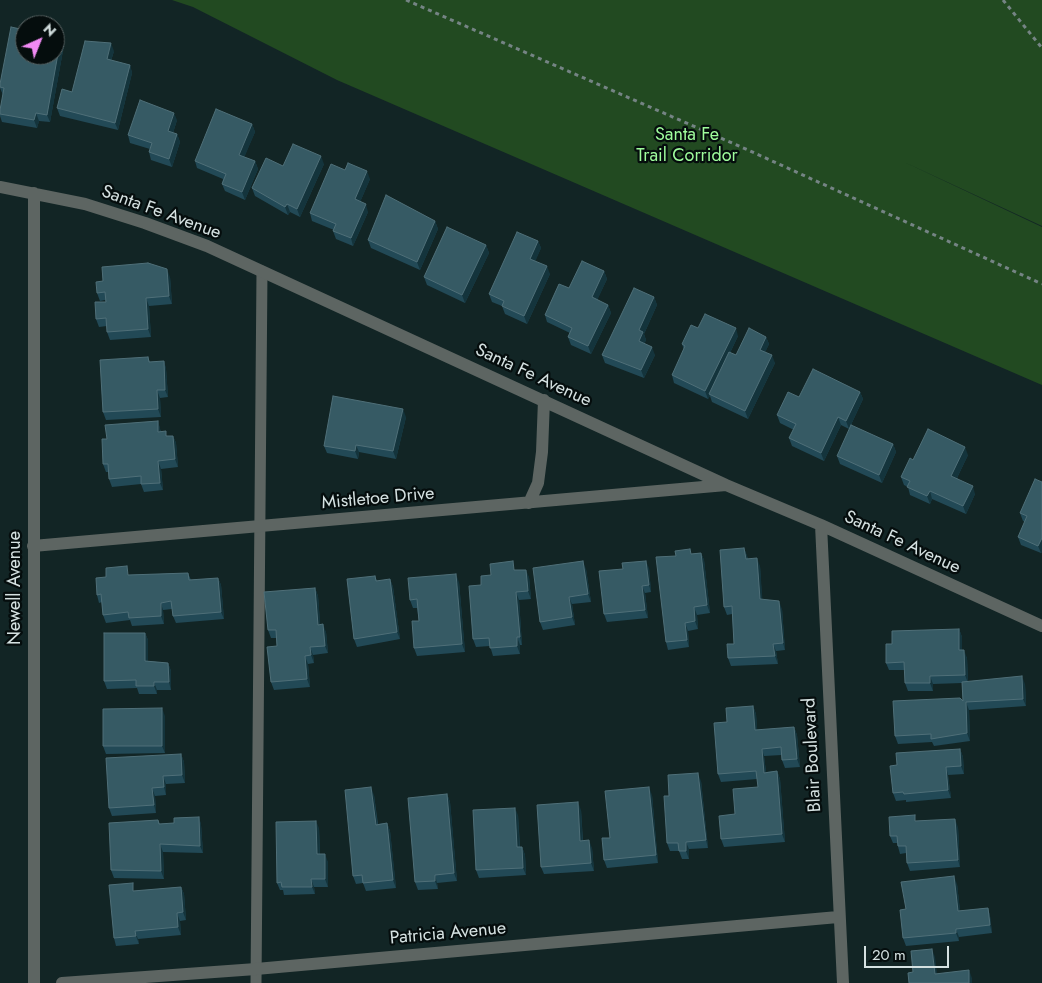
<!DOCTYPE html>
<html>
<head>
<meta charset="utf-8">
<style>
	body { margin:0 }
	#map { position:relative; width:1042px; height:983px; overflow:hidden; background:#122525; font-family:Jost,sans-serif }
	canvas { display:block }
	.north { position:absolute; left:15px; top:15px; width:50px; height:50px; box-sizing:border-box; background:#050d0d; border:1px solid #586262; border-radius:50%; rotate:44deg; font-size:14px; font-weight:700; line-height:20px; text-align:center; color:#d5e1e1 }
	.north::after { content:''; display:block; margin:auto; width:18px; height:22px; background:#f18af4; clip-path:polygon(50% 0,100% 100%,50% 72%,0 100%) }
	.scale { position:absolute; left:864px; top:946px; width:85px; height:22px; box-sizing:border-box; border:2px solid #d5e1e1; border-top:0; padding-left:6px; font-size:15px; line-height:18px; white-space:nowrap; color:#d5e1e1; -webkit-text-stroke:4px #050d0d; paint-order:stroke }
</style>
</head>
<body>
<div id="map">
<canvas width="1042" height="983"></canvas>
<div class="north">N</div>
<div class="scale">20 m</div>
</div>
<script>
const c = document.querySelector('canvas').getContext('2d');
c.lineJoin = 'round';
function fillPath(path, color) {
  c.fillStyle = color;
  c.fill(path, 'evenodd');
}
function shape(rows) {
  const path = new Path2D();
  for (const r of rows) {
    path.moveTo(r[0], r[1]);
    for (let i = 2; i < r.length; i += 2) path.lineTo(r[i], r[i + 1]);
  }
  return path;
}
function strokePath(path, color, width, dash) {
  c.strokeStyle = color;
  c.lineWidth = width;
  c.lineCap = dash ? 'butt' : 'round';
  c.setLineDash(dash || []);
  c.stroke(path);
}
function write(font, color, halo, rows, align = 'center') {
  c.font = font + ' Jost,sans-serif';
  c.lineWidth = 4.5;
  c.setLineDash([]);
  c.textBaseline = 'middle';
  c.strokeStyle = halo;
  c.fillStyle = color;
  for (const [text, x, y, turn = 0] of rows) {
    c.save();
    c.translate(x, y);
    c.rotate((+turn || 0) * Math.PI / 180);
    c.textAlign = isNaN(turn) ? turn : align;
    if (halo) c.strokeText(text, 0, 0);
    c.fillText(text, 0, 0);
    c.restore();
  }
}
const green = shape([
	[172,0,1042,0,1042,226,902,161,1042,227,1042,385,337,80,193,7]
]);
const path = shape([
	[406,0,748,150,1042,284],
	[1003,0,1042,48]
]);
const lane = shape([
	[256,983,262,271]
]);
const street = shape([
	[0,187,85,204,145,223,207,246,726,485,821,525,1042,626],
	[34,193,34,983],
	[529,503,538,483,542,452,544,400],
	[821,525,843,983],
	[33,546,726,485],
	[62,983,256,969,838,917]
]);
const wall = shape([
	[64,45,50,122,39,121,37,128,2,122,0,116,0,110,3,95,0,88,0,84],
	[114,51,111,61,130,65,132,73,118,130,60,116,57,108,72,92],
	[177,120,173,133,177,134,180,142,172,167,151,160,149,152,150,149,130,143,128,135],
	[252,124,255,132,244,157,255,161,258,169,245,200,225,191,222,184,223,179,197,168,195,161],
	[324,164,300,217,290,212,288,215,255,196,252,188,283,166],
	[345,170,370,179,360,202,368,212,353,246,336,239,333,231,334,230,312,221,310,213],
	[435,221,438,229,420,270,371,248,368,240],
	[538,241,541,248,535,261,550,274,527,324,505,314,502,306,492,302,489,294],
	[486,245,489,253,465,303,427,285,424,277],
	[604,271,607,279,597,300,608,305,611,313,591,354,571,345,568,337,570,333,547,322,545,315,569,288],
	[170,277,172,304,149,306,151,337,110,340,107,332,107,326,99,327,96,319,106,302,105,300,100,301,97,293],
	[654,297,657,305,644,334,646,340,644,344,655,355,644,378,605,363,602,355],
	[698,328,738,336,730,353,736,355,766,337,769,344,765,352,775,363,748,419,712,402,710,396,708,399,674,383,672,375,684,350,682,344],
	[148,357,150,362,164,361,166,369,168,397,160,398,161,417,106,420,103,412],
	[860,392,863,399,849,429,841,425,824,461,792,446,789,438,794,430,780,423,777,415,799,397],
	[406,417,396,459,359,452,358,459,327,453,324,446],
	[158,421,160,429,161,432,167,436,173,436,176,443,178,467,161,469,163,490,144,492,141,484,112,487,109,479,109,472,106,472,103,464,107,439],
	[893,444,896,452,882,483,840,464,837,456],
	[968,455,957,478,975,494,966,514,932,499,930,504,910,495,908,487,904,485,901,477,913,460],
	[1042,482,1042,552,1041,553,1021,545,1018,537,1025,522,1023,521,1020,513],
	[744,548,747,556,748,559,760,566,762,600,782,609,785,650,776,651,778,664,731,666,728,658,734,644,732,614,727,615,724,607],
	[701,553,704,560,710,613,697,615,698,629,688,631,689,647,668,650,666,642,692,554],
	[649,568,651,592,645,593,648,618,607,622,604,614],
	[586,569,591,602,572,604,575,625,543,630,540,622],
	[516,570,529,577,531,599,519,600,522,645,520,645,520,654,493,656,490,646,476,647,473,639,491,575],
	[188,573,191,580,218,578,221,585,224,619,176,623,173,616,172,609,163,610,164,624,132,626,130,620,106,623,103,615,102,602,99,603,97,595,106,577,130,575],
	[375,576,377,581,390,579,393,587,400,639,357,647,354,639],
	[459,582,465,652,417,656,414,648,419,621,417,608,413,608,410,600],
	[315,588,318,596,320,624,326,632,328,653,313,655,314,663,308,664,310,687,274,690,271,682,277,646,276,638,271,638,268,630],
	[959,629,962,637,962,650,967,658,968,682,1025,684,1026,706,969,710,970,741,934,746,932,742,898,744,895,736,963,701,962,683,933,684,933,691,908,691,905,683,905,670,889,670,886,663,892,644],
	[145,633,148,640,148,661,168,663,171,671,171,690,157,690,157,694,139,694,137,688,107,689,104,681],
	[753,706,756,714,757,730,794,727,797,735,800,767,785,768,782,760,782,755,764,756,766,772,777,771,780,779,785,842,724,847,721,839,735,814,758,787,757,779,721,782,718,774,727,722],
	[165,716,165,753,106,754,103,746],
	[960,749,963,757,964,774,948,775,951,798,906,802,906,800,896,801,893,793,897,765],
	[181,754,184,762,185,783,166,784,166,795,155,796,156,813,112,816,109,808],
	[701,781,708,848,689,849,689,859,682,859,679,851,670,851,667,843,669,796],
	[447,794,450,802,457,881,437,883,438,889,418,890,415,882],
	[374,795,378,824,387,823,390,831,396,888,366,891,363,883,356,884,353,876],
	[652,795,658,863,607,868,604,860],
	[581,810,583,841,592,848,594,871,544,874,541,867],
	[518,815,520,847,522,847,525,855,526,875,479,878,476,870],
	[199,817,201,825,203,853,163,852,164,879,114,878,111,870,158,820,160,824,174,823],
	[917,821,958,827,960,867,910,871,907,863,906,853,900,854,897,843,893,843,890,836],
	[319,828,320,854,328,862,328,887,314,887,315,894,284,895,283,890,280,890,277,883],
	[957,884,960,911,988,908,990,916,992,933,959,937,959,941,906,946,903,938,906,909],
	[181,887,184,894,186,920,180,921,181,935,138,939,139,944,116,946,114,938,135,891]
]);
const shadedWall = shape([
	[61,37,64,45,50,122,47,115],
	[111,43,114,51,109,67,107,59],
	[130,65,132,73,118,130,115,123],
	[36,113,39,121,37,128,34,120],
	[174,113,177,120,171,139,168,131],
	[252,124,255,132,242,163,239,155],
	[177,134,180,142,172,167,169,159],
	[321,156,324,164,300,217,297,209],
	[255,161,258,169,245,200,242,192],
	[367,171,370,179,358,207,355,199],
	[287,204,290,212,288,215,285,207],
	[366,204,368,212,353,246,351,238],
	[435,221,438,229,420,270,417,262],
	[538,241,541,248,533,267,530,259],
	[486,245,489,253,465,303,462,295],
	[547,266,550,274,527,324,524,316],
	[167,269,170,277,172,304,169,296],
	[604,271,607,279,595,305,592,297],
	[654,297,657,305,644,334,646,340,642,349,639,341,639,330],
	[146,298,149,306,151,337,148,329],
	[608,305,611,313,591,354,588,346],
	[736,328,738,336,710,394,709,394,710,396,708,399,705,391],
	[766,337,769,344,763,357,760,350],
	[652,347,655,355,644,378,641,370],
	[772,355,775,363,748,419,745,411],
	[164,361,166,369,168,397,165,390],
	[157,390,160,398,161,417,158,409],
	[860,392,863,399,849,429,846,421],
	[403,409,406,417,396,459,393,451],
	[838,417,841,425,824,461,821,453],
	[158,421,160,429,161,440,158,432],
	[173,436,176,443,178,467,175,459],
	[893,444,896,452,882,483,879,475],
	[356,445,359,452,358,459,355,451],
	[965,447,968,455,954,484,951,476],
	[158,461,161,469,163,490,160,483],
	[973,486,975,494,966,514,963,506],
	[930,491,932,499,930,504,927,496],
	[1042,538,1042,552,1041,553,1038,546],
	[744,548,747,556,748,567,746,559],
	[701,553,704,560,710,613,707,605],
	[757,558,760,566,763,607,760,599],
	[583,561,586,569,591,602,588,594],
	[646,561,649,568,651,592,649,585],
	[526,570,529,577,531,599,528,591],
	[456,574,459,582,465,652,462,644],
	[218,578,221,585,224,619,221,612],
	[390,579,393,587,400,639,397,632],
	[642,586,645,593,648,618,645,610],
	[315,588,318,596,321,633,318,625],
	[516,592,519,600,522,645,520,637],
	[569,597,572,604,575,625,572,617],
	[779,601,782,609,785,650,783,643],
	[161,603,163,610,164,624,161,616],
	[694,607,697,615,698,629,695,621],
	[685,623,688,631,689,647,687,640],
	[323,624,326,632,328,653,325,646],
	[959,629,962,637,962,658,959,650],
	[145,633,148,640,148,668,145,661],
	[517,637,520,645,520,654,517,646],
	[773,644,776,651,778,664,775,656],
	[310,647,313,655,314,663,311,655],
	[964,650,967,658,968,683,965,675],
	[305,656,308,664,310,687,307,679],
	[168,663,171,671,171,690,169,682],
	[930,676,933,684,933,691,930,683],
	[1022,676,1025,684,1026,706,1023,699],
	[154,682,157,690,157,694,154,686],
	[966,702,969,710,970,741,967,733],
	[753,706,756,714,758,738,755,730],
	[162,708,165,716,165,753,162,746],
	[794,727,797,735,800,767,797,759],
	[762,749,764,756,767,780,764,773],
	[960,749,963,757,964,774,961,766],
	[181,754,184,762,185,783,182,775],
	[946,767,948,775,951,798,948,790],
	[777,771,780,779,785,842,782,834],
	[698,773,701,781,708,848,706,840],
	[163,776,166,784,166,795,164,787],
	[371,787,374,795,378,832,376,825],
	[649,787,652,795,658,863,656,855],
	[152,788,155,796,156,813,154,805],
	[447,794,450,802,457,881,454,873],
	[578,802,581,810,583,849,580,841],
	[515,808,518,815,520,855,517,847],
	[199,817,201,825,203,853,200,846],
	[955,819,958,827,960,867,958,860],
	[316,821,319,828,320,862,317,854],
	[387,823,390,831,396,888,393,880],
	[589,840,592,848,594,871,591,863],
	[686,842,689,849,689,859,686,851],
	[160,844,163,852,164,879,161,871],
	[522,847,525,855,526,875,523,868],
	[325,854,328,862,328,887,325,879],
	[435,875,437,883,438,889,435,881],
	[954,876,957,884,961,919,958,911],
	[311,879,314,887,315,894,312,887],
	[181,887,184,894,186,920,183,912],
	[988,908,990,916,992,933,990,925],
	[177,913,180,921,181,935,178,927],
	[956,929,959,937,959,941,956,933],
	[135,931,138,939,139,944,136,936],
	[932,949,935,957,938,981,935,974],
	[969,970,972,978,972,983,969,983]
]);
const building = shape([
	[11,27,25,30,25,55,55,55,55,36,61,37,47,115,36,113,34,120,0,114,0,110,4,88,0,87,0,84,11,27],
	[85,41,111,43,107,59,130,65,115,123,57,108,62,89,72,92,85,41],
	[140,100,174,113,168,131,177,134,169,159,149,152,152,143,128,135,140,100],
	[216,109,252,124,239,155,255,161,242,192,222,184,226,174,195,161,216,109],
	[293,144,321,156,297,209,287,204,285,207,252,188,266,158,283,166,293,144],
	[348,163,367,171,355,199,366,204,351,238,333,231,336,224,310,213,331,164,345,170,348,163],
	[386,195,435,221,417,262,368,240,386,195],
	[447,227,486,245,462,295,424,277,447,227],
	[517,232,538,241,530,259,547,266,524,316,502,306,504,301,489,294,517,232],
	[582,261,604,271,592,297,608,305,588,346,568,337,572,328,545,315,559,284,569,288,582,261],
	[148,263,167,269,169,296,146,298,148,329,107,332,106,318,96,319,95,302,106,302,105,292,97,293,96,282,103,281,102,267,148,263],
	[634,288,654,297,639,330,643,332,639,341,652,347,641,370,602,355,634,288],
	[705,314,736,328,705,391,672,375,685,346,682,344,691,325,698,328,705,314],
	[749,328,766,337,760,350,772,355,745,411,709,394,729,352,736,355,749,328],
	[148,357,149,362,164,361,165,390,157,390,158,409,103,412,100,360,148,357],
	[813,369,860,392,846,421,838,417,821,453,789,438,796,424,777,415,788,392,799,397,813,369],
	[333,396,403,409,393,451,356,445,355,451,324,446,333,396],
	[158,421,158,432,166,431,166,436,173,436,175,459,158,461,160,483,141,484,141,476,109,479,108,464,103,464,102,439,107,439,105,425,158,421],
	[851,425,893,444,879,475,837,456,851,425],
	[928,429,965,447,951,476,973,486,963,506,930,491,927,496,907,487,910,481,901,477,910,458,913,460,928,429],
	[1035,479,1042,482,1042,538,1038,546,1018,537,1027,516,1020,513,1035,479],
	[744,548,746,559,757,558,760,599,779,601,783,643,773,644,775,656,728,658,727,644,734,644,732,606,724,607,720,550,744,548],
	[690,549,691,554,701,553,707,605,694,607,695,621,685,623,687,640,666,642,656,557,676,556,675,551,690,549],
	[513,561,514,570,526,570,528,591,516,592,520,637,517,637,517,646,490,648,489,638,473,639,469,586,481,585,481,576,491,575,490,564,513,561],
	[583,561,588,594,569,597,572,617,540,622,533,568,583,561],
	[646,561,649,585,642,586,645,610,604,614,599,571,623,569,622,563,646,561],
	[127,566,128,575,188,573,189,580,218,578,221,612,173,616,171,601,161,603,161,616,129,618,128,612,103,615,101,594,97,595,96,578,106,577,106,568,127,566],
	[456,574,462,644,414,648,412,621,419,621,417,599,410,600,408,578,456,574],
	[375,576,376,581,390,579,397,632,354,639,347,579,375,576],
	[315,588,318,625,323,624,325,646,310,647,311,655,305,656,307,679,271,682,267,647,277,646,276,630,268,630,264,592,315,588],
	[959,629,959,650,964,650,965,675,930,676,930,683,905,683,904,662,886,663,886,644,892,644,892,631,959,629],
	[104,633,145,633,145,661,168,663,169,682,154,682,154,686,136,686,136,680,104,681,104,633],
	[1022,676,1023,699,966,702,967,733,931,739,931,734,895,736,893,701,960,698,963,701,962,682,1022,676],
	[753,706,755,730,794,727,797,759,782,760,781,747,762,749,764,773,777,771,782,834,721,839,719,816,735,814,733,789,758,787,756,771,718,774,714,723,727,722,726,708,753,706],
	[162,708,162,746,103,746,103,709,162,708],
	[960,749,961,766,946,767,948,790,904,794,903,792,893,793,890,766,897,765,896,753,960,749],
	[181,754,182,775,163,776,164,787,152,788,154,805,109,808,106,758,181,754],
	[698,773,706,840,686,842,686,851,679,851,678,843,667,843,664,796,669,796,668,775,698,773],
	[371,787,376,825,387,823,393,880,363,883,362,875,353,876,345,790,371,787],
	[649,787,656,855,604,860,602,838,610,838,605,791,649,787],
	[447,794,454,873,435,875,435,881,415,882,408,798,447,794],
	[578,802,580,841,589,840,591,863,541,867,537,805,578,802],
	[515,808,517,847,522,847,523,868,476,870,473,810,515,808],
	[915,815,915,821,955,819,958,860,907,863,906,846,898,846,897,836,890,836,889,817,915,815],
	[199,817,200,846,160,844,161,871,111,870,109,823,158,820,159,824,174,823,174,818,199,817],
	[316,821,317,854,325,854,325,879,311,879,312,887,282,887,281,882,277,883,276,822,316,821],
	[954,876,958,911,988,908,990,925,956,929,956,933,903,938,900,910,906,909,901,882,954,876],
	[133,883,133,891,181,887,183,912,177,913,178,927,135,931,136,936,114,938,109,885,133,883],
	[932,949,935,974,969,970,969,983,909,983,908,973,913,972,911,951,932,949]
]);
const parkNames = [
	["Santa Fe",687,136],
	["Trail Corridor",687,157]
];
const streetNames = [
	["Santa Fe Avenue",161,213,20],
	["Santa Fe Avenue",533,376,25],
	["Mistletoe Drive",378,499,-5],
	["Santa Fe Avenue",902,543,25],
	["Newell Avenue",16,588,-90],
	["Blair Boulevard",813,755,-93],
	["Patricia Avenue",448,934,-5]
];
fillPath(green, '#224a21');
strokePath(path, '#758484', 3, [4, 4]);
strokePath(lane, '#5d6562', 11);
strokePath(street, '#5d6562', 12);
fillPath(wall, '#224956');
fillPath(shadedWall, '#14343c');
fillPath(building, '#365a64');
strokePath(building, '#4f6f78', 1);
write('18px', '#9ffc9c', '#050d0d', parkNames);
write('18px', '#d5e1e1', '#050d0d', streetNames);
</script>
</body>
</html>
